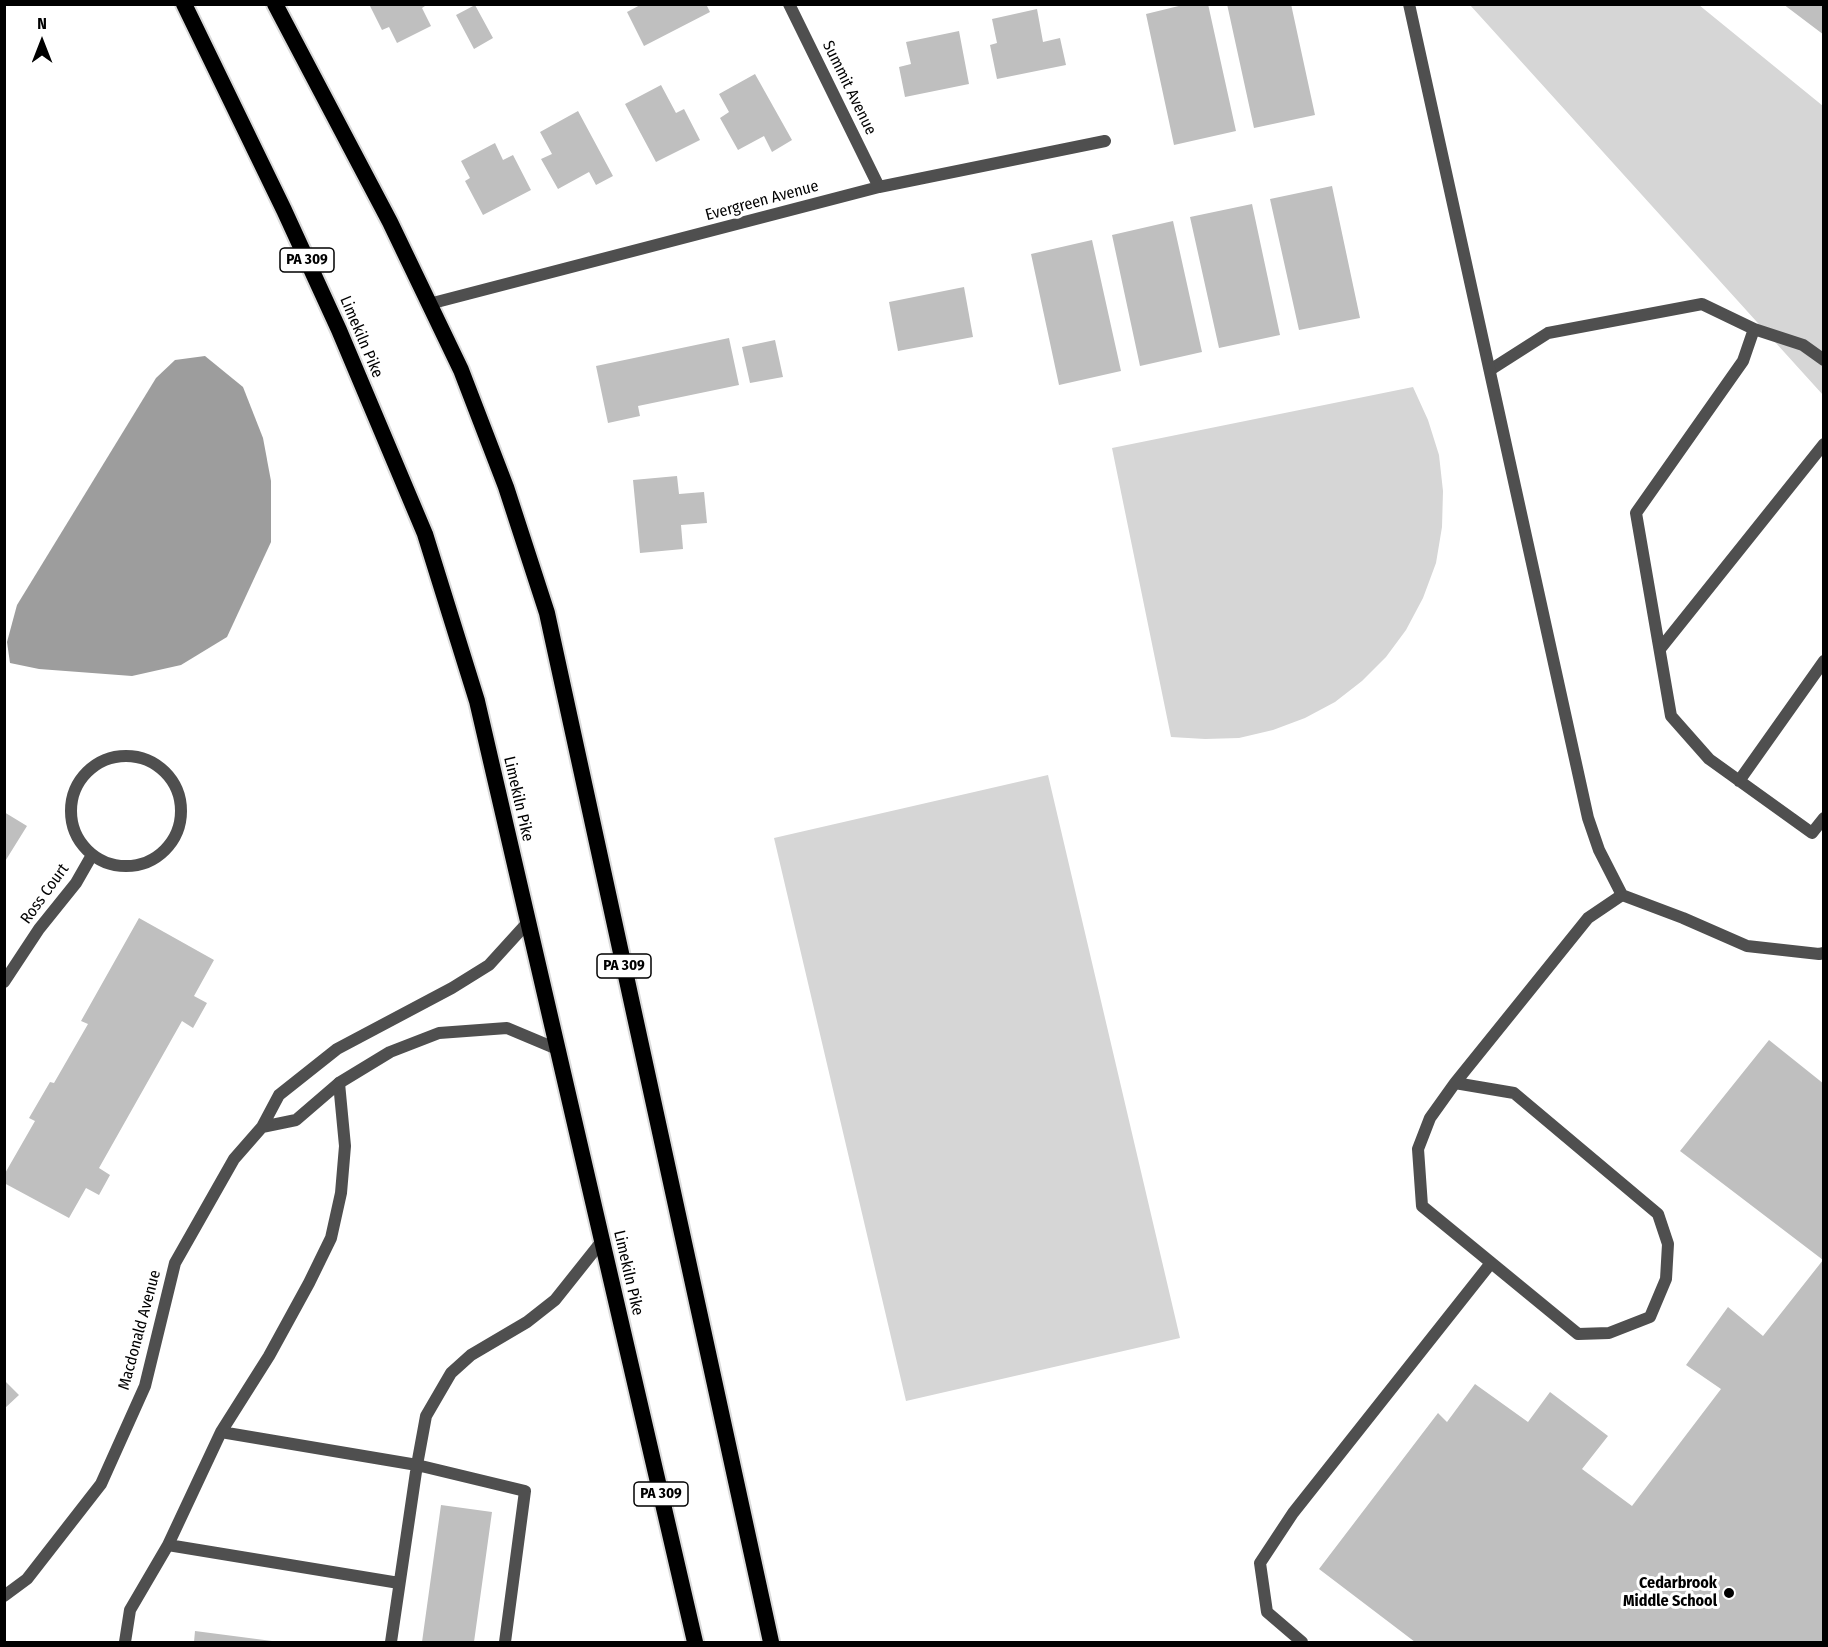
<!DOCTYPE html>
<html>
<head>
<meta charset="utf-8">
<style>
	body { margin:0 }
	#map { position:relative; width:1828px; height:1647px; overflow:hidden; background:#fff; font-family:"Fira Sans Condensed",sans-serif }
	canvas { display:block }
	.frame { position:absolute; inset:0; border:6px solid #000; pointer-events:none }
	.north { position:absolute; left:12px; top:12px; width:60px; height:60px; -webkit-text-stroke:4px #fff; paint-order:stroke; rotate:0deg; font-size:16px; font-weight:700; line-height:24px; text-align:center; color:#000 }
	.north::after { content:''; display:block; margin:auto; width:21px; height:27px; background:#000; clip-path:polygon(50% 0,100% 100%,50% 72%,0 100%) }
</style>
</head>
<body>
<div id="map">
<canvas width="1828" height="1647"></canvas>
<div class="frame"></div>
<div class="north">N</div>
</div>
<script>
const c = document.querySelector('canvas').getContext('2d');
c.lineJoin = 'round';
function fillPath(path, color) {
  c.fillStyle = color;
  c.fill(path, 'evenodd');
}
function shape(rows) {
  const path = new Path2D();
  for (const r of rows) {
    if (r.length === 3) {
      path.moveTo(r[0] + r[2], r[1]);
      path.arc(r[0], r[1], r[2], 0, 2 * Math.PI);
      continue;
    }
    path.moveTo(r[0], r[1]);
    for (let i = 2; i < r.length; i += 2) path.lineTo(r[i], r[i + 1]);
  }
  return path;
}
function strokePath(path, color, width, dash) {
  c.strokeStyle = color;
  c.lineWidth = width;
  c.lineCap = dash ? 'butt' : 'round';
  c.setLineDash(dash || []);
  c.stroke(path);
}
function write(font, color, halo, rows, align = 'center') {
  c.font = font + ' "Fira Sans Condensed",sans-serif';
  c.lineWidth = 6;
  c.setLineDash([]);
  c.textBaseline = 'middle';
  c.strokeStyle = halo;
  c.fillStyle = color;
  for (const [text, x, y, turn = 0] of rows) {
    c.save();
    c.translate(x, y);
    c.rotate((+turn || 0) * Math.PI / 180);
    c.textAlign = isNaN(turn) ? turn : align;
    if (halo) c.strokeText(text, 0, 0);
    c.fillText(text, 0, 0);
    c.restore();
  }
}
const green = shape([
	[1470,5,1699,5,1823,106,1823,395],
	[1413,387,1428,420,1439,455,1443,491,1442,527,1436,563,1423,598,1406,630,1386,657,1362,681,1335,702,1305,718,1273,730,1239,738,1205,739,1171,737,1112,448],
	[1048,775,1180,1338,906,1401,774,838]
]);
const water = shape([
	[205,356,243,387,263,438,271,481,271,542,227,637,181,665,132,676,39,669,10,663,7,642,17,605,156,378,175,360]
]);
const building = shape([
	[369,4,428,4,422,8,431,26,397,43,389,27,382,30],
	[642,4,706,4,710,12,644,46,627,12],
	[1187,4,1208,4,1236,131,1174,145,1146,14],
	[1227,4,1291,4,1315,115,1254,128],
	[1783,4,1824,4,1824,35],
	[475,5,493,38,474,49,456,15],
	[1037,9,1043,42,1060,38,1066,65,997,79,990,45,997,43,992,19],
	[959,31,969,84,905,97,899,67,911,64,906,42],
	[755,74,792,140,772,152,764,136,738,150,720,118,729,112,719,94],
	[661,85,676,113,684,109,700,140,656,162,625,104],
	[578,111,613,176,596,185,589,172,558,189,541,159,552,154,540,132],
	[495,143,503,160,513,155,531,190,483,215,465,181,470,178,461,161],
	[1332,186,1360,318,1299,330,1270,199],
	[1252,204,1280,335,1219,348,1190,217],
	[1173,221,1202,352,1140,366,1112,235],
	[1092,240,1121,371,1059,385,1031,254],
	[964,287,973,337,898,351,889,302],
	[729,338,739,385,638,406,640,416,608,423,596,366],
	[775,340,783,377,750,383,742,347],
	[677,476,679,494,704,492,707,523,681,525,683,549,640,553,633,480],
	[4,812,27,826,4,863],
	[139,918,214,960,194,996,207,1003,193,1028,182,1021,99,1168,110,1175,99,1195,86,1188,69,1218,4,1183,4,1175,35,1121,29,1118,50,1082,54,1083,88,1024,81,1021],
	[1769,1040,1824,1084,1824,1642,1415,1642,1319,1569,1438,1413,1447,1422,1475,1384,1528,1422,1550,1392,1608,1436,1582,1469,1632,1506,1721,1389,1686,1365,1728,1307,1763,1336,1823,1260,1680,1151],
	[4,1380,19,1395,4,1409],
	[441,1505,492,1512,474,1642,422,1642],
	[195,1631,272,1641,272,1642,194,1642]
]);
const service = shape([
	[1754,329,1743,361,1636,513,1671,716,1709,759,1812,833,1824,818],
	[1490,370,1548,333,1702,304,1754,329,1803,345,1824,360],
	[1660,649,1824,444],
	[1739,781,1824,661],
	[1455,1083,1514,1093,1658,1214,1668,1244,1666,1279,1650,1317,1609,1333,1578,1334,1422,1206,1418,1149,1430,1118,1455,1083],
	[1455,1083,1588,918,1622,895],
	[221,1432,269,1356,309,1283,331,1238,341,1193,345,1146,339,1083],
	[399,1583,168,1545,221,1432,417,1465,426,1416,451,1373,471,1355,527,1322,555,1300,602,1241],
	[125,1642,130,1610,168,1545],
	[391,1642,417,1465,525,1491,505,1642],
	[1302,1642,1267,1612,1260,1563,1293,1513,1491,1263]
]);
const minor = shape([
	[789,4,879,187],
	[1409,4,1588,818,1599,850,1622,895,1683,918,1747,946,1819,954,1824,953],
	[429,304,879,187,1105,141],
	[126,811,55],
	[4,982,39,929,76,883,92,855],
	[262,1127,296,1120,339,1083,390,1052,439,1033,507,1028,557,1049],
	[4,1596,27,1579,101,1484,145,1386,175,1263,234,1159,262,1127,279,1095,337,1049,452,988,489,965,529,921]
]);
const trunk = shape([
	[184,4,284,210,339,330,425,534,477,701,695,1642],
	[275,4,390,222,461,370,506,487,547,613,771,1642]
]);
const markers = [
	[1729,1593,6,"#000"]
];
const shields = [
	[307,260,54],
	[624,966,54],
	[661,1494,54]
];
const shieldNames = [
	["PA 309",307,260],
	["PA 309",624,966],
	["PA 309",661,1494]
];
const streetNames = [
	["Summit Avenue",849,88,64],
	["Evergreen Avenue",762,201,-15],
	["Limekiln Pike",361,337,67],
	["Limekiln Pike",518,799,77],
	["Ross Court",45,894,-54],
	["Limekiln Pike",628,1273,77],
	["Macdonald Avenue",140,1330,-75]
];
const poiNames = [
	["Cedarbrook",1717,1584],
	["Middle School",1717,1602]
];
fillPath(green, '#d6d6d6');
fillPath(water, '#9d9d9d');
fillPath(building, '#bfbfbf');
strokePath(trunk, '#dbdbdb', 20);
strokePath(service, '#4f4f4f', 12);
strokePath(minor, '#4f4f4f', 12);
strokePath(trunk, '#000', 16);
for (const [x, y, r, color] of markers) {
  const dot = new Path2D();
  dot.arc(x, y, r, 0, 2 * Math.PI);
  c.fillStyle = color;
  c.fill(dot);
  strokePath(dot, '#fff', 2);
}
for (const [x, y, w] of shields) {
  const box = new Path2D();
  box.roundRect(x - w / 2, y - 12, w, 24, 4.5);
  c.fillStyle = '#fff';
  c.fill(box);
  strokePath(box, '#000', 1.5);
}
write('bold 15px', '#000', null, shieldNames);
write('16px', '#000', '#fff', streetNames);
write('bold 16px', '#000', '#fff', poiNames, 'right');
</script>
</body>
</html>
